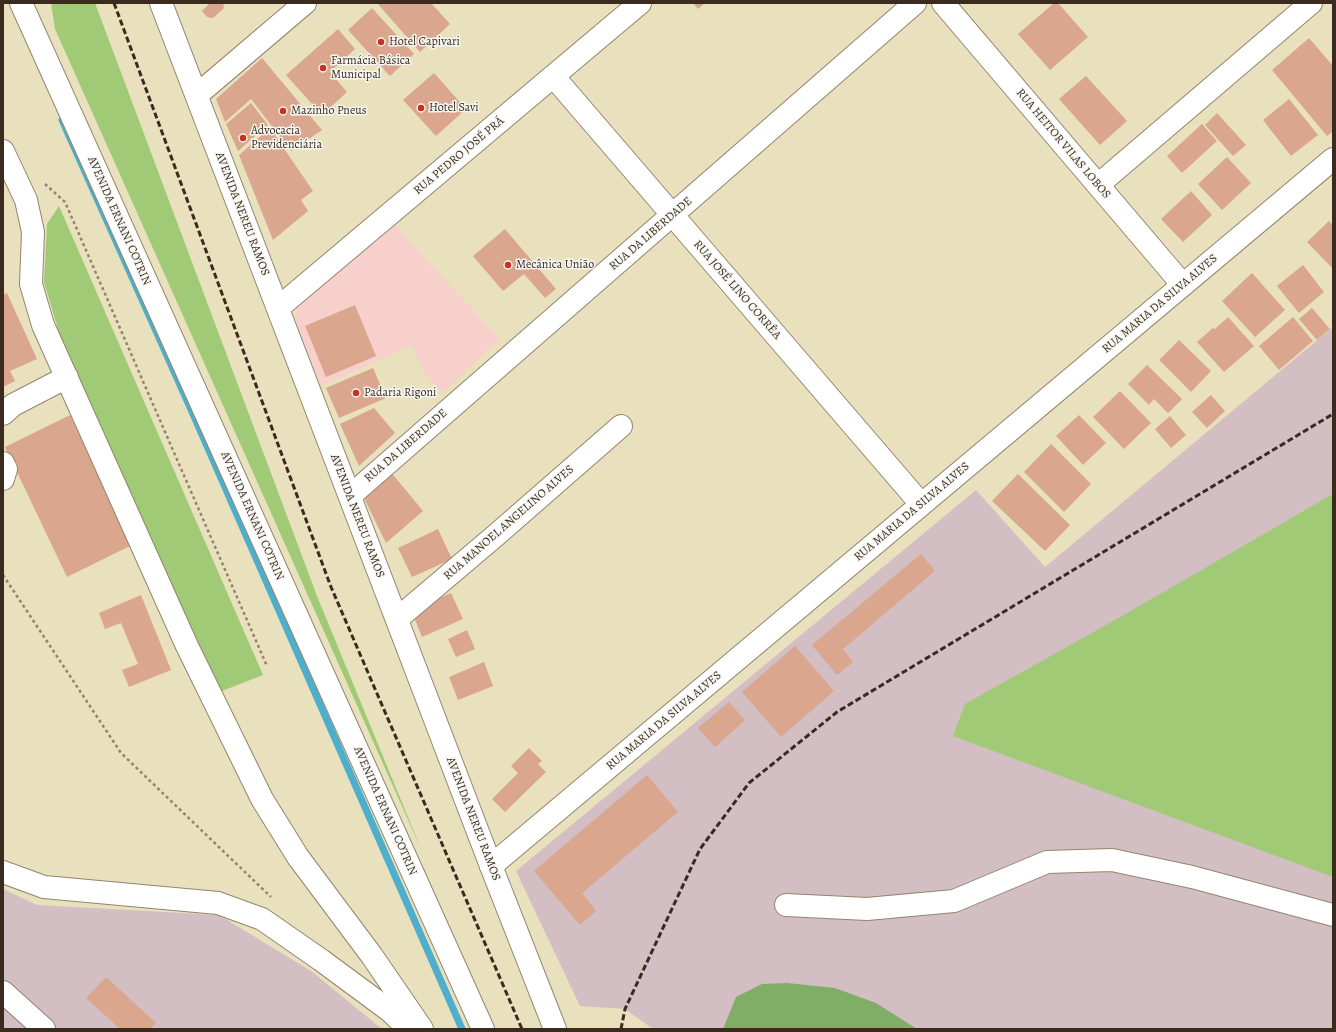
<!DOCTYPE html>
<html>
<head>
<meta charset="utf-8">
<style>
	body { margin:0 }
	#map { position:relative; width:1336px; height:1032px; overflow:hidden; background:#e9e0be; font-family:Alegreya,serif }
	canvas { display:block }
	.frame { position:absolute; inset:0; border:4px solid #3b2a1e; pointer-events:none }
</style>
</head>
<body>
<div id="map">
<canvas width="1336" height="1032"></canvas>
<div class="frame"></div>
</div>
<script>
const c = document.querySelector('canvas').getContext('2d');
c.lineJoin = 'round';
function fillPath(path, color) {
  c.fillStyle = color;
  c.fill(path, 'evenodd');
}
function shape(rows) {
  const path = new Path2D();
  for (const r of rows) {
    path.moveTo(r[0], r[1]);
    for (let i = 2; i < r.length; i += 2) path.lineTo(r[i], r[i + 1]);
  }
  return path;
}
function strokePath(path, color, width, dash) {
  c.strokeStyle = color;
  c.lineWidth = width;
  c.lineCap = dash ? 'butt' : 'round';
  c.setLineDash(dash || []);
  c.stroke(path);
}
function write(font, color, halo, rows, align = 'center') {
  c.font = font + ' Alegreya,serif';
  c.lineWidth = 3;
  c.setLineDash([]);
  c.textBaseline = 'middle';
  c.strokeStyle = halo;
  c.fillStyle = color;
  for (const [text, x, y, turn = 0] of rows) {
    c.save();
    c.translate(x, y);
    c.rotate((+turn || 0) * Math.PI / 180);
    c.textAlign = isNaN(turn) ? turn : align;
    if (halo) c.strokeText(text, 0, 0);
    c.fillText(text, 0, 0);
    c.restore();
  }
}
const built = shape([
	[394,225,500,339,442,393,424,372,412,345,321,386,296,323,295,312,302,302]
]);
const industrial = shape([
	[1333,327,1333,1029,653,1029,625,1009,580,1006,516,871,976,490,1045,567],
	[3,889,37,905,219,915,311,971,382,1029,3,1029]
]);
const green = shape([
	[51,3,95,3,317,596,422,851,55,29],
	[59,206,263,675,217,693,63,346,44,282,47,224],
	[1333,494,1333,877,953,736,965,704,1115,620]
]);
const forest = shape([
	[787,983,835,988,876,1003,917,1029,723,1029,736,997,762,984]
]);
const stream = shape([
	[62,120,193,414,462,1029]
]);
const building = shape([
	[210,3,223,3,224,8,213,18,207,17,202,11],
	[377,3,431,3,450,24,420,52],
	[693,3,705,3,698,9],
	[1054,3,1058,3,1088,37,1050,70,1018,34],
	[372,8,414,54,390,76,348,30],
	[338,29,355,49,330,72,347,92,322,115,286,75],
	[1309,38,1333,66,1333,131,1327,136,1272,70],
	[262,58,322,130,291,151,251,99,225,122,216,99],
	[434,73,466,109,436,136,403,100],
	[1086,76,1127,121,1100,145,1059,99],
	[1289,99,1318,135,1291,156,1263,120],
	[251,103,268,125,238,151,226,124],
	[1217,113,1246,145,1233,156,1205,125],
	[1202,124,1217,141,1182,173,1167,156],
	[270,128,313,191,301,200,308,211,273,240,239,155],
	[1227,157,1251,183,1222,210,1198,184],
	[1191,191,1212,215,1183,242,1161,219],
	[1329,221,1333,225,1333,269,1307,242],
	[505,229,556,289,545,298,524,274,503,291,473,256],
	[1303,265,1324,292,1299,313,1277,286],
	[1252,273,1285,310,1255,337,1222,301],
	[7,293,37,359,10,371,15,381,3,387,3,295],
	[355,305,376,356,326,377,305,326],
	[1312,308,1330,329,1317,340,1299,319],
	[1228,317,1254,346,1224,372,1197,342,1213,328,1215,329],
	[1293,317,1313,341,1279,370,1259,346],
	[1179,340,1211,371,1191,392,1159,360],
	[1147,365,1182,399,1168,413,1154,399,1149,405,1128,384],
	[373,368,386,398,339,418,326,388],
	[1120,391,1151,423,1124,449,1093,417],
	[1211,395,1225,411,1207,428,1192,412],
	[374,408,395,433,359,466,340,424],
	[70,415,132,545,67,577,5,447],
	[1079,415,1106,443,1083,465,1056,436],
	[1170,416,1186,435,1171,448,1155,429],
	[1051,444,1091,484,1064,512,1024,472],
	[390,471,423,511,386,543,363,496],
	[1018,474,1070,525,1045,551,992,501],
	[438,529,452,559,412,577,398,548],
	[921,554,935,571,843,649,853,662,837,675,812,645],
	[451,593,463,619,422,637,411,610],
	[141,595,171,670,129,687,122,670,138,664,121,623,105,629,99,613],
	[467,630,475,649,456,657,448,639],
	[795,646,834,691,781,737,742,692],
	[484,662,493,686,458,700,449,677],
	[729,702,745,720,715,747,698,728],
	[529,748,542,761,538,764,546,772,505,812,492,799,518,773,511,766],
	[647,775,678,812,582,893,596,911,580,925,534,871],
	[106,977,156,1023,150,1029,120,1029,86,998]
]);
const path = shape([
	[45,184,65,202,267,666],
	[3,575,121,753,271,897]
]);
const minor = shape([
	[21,3,483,1029],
	[943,3,1183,285],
	[553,76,921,504],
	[197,95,305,3],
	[3,151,26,200,33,232,31,284,43,325,187,646,262,799,298,857,372,956,422,1029],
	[1098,185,1311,3],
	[278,308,640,3],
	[3,414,13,405,67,377],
	[3,463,6,469,3,479],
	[350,496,915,3],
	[397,619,495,536,621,426],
	[491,866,1333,159],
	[3,872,44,887,218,903,262,919,321,960,390,1011,409,1029],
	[786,905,867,909,954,901,1047,862,1112,860,1192,877,1333,915],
	[3,992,44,1029]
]);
const major = shape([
	[161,3,491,866,555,1029]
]);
const rail = shape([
	[114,3,331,587,522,1029],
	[621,1029,625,1009,700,849,749,783,837,712,1333,414]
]);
const markers = [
	[381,42,4,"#c8321e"],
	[323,68,4,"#c8321e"],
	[421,108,4,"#c8321e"],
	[283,111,4,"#c8321e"],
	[243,138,4,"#c8321e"],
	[508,265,4,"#c8321e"],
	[356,393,4,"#c8321e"]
];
const poiNames = [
	["Hotel Capivari",389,42],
	["Farmácia Básica",331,61],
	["Municipal",331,75],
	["Hotel Savi",429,108],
	["Mazinho Pneus",291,111],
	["Advocacia",251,131],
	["Previdenciária",251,145],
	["Mecânica União",516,265],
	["Padaria Rigoni",364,393]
];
const streetNames = [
	["RUA HEITOR VILAS LOBOS",1063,144,50],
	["RUA PEDRO JOSÉ PRÁ",459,156,-40],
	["AVENIDA NEREU RAMOS",242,214,69],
	["AVENIDA ERNANI COTRIN",119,221,66],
	["RUA DA LIBERDADE",651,234,-41],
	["RUA JOSÉ LINO CORRÊA",737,290,49],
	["RUA MARIA DA SILVA ALVES",1160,304,-40],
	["RUA DA LIBERDADE",406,446,-41],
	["RUA MARIA DA SILVA ALVES",912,512,-40],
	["AVENIDA ERNANI COTRIN",252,516,66],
	["AVENIDA NEREU RAMOS",357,516,69],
	["RUA MANOEL ANGELINO ALVES",509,523,-41],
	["RUA MARIA DA SILVA ALVES",664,721,-40],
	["AVENIDA ERNANI COTRIN",385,811,66],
	["AVENIDA NEREU RAMOS",473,819,69]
];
fillPath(built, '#f7d0cc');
fillPath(industrial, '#d2bec3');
fillPath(green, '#a0ca76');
fillPath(forest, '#80ae67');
strokePath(stream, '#4eafcd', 7);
fillPath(building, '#daa68e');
strokePath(minor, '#92856e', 24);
strokePath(major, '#92856e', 24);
strokePath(path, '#92856e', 2.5, [3, 3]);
strokePath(minor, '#fff', 22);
strokePath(major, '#fff', 22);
strokePath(rail, '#3b2a1e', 3, [6, 3]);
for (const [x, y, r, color] of markers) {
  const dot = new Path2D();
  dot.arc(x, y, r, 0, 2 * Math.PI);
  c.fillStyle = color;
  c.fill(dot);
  strokePath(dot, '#f6f6f2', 1.5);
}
write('12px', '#3b2a1e', '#f6f6f2', poiNames, 'left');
write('12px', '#3b2a1e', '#f6f6f2', streetNames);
</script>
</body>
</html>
